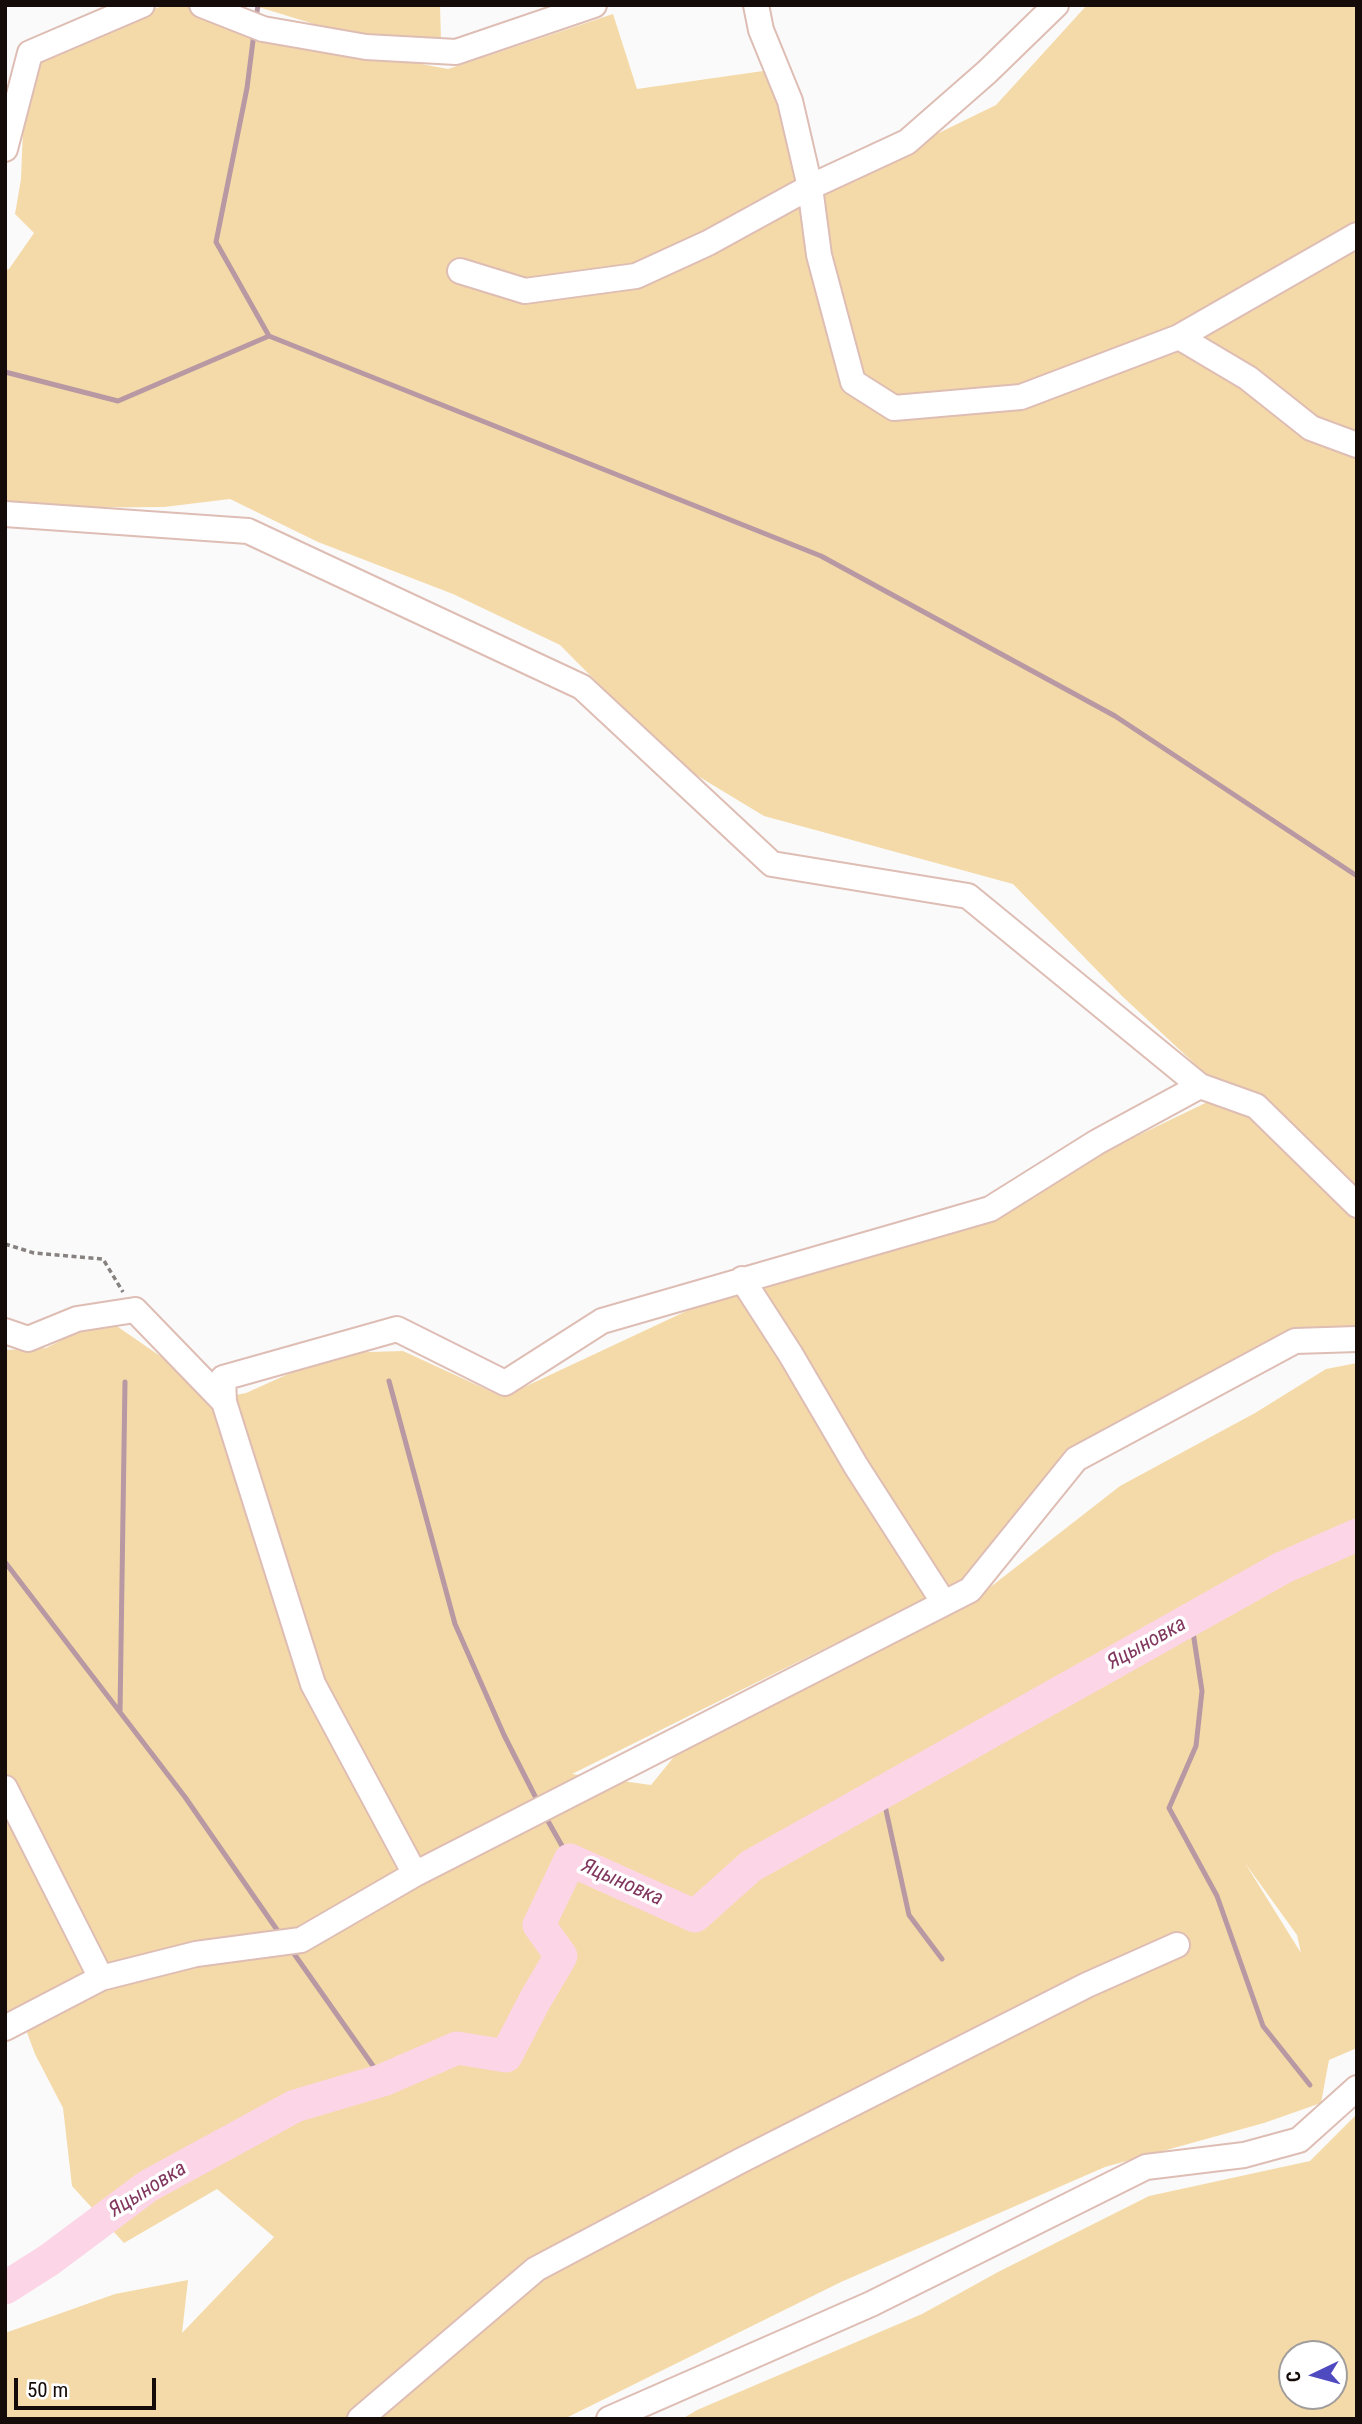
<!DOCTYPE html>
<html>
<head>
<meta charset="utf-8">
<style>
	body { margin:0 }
	#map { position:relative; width:1362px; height:2424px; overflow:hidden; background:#fafafa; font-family:"Roboto Condensed",sans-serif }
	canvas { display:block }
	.frame { position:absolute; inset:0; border:7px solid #150b08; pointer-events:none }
	.north { position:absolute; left:1278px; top:2340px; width:70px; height:70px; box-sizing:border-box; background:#fff; border:2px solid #a19d9c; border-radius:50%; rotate:265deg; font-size:19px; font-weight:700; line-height:28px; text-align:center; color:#150b08 }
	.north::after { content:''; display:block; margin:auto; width:24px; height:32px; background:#504ac0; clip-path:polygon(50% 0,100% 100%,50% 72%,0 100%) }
	.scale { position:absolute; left:14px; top:2378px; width:142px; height:32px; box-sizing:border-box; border:4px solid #150b08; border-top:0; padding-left:9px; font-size:21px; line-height:24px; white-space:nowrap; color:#150b08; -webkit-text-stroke:5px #fff; paint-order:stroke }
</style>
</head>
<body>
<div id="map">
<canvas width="1362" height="2424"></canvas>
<div class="frame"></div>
<div class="north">С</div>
<div class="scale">50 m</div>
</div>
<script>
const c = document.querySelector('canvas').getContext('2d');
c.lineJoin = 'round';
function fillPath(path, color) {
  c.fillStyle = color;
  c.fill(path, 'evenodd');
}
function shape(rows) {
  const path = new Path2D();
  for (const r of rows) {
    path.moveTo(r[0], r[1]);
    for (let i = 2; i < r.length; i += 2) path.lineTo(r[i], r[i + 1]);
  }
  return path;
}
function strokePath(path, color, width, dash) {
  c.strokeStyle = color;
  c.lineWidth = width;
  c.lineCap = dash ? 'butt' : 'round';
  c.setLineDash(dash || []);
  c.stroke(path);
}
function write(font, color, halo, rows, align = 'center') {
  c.font = font + ' "Roboto Condensed",sans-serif';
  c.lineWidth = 7;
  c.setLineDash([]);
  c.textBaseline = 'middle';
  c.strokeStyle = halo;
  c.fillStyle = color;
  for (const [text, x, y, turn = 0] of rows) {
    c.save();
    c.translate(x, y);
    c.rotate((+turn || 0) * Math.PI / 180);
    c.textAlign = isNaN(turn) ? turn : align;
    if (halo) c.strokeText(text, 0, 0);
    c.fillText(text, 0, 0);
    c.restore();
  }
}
const green = shape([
	[165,5,242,5,282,38,448,69,613,14,637,89,784,68,818,192,996,105,1087,5,1357,5,1357,1336,1313,1343,1181,1406,1061,1483,967,1578,572,1774,651,1785,686,1742,856,1662,984,1592,1120,1486,1255,1413,1326,1369,1357,1363,1357,2048,1329,2060,1321,2103,1264,2123,1105,2167,841,2282,564,2419,5,2419,5,2333,115,2294,188,2280,182,2333,274,2237,217,2189,124,2243,72,2186,63,2108,35,2054,19,2011,5,2019,5,1350,46,1348,105,1318,221,1398,246,1393,335,1353,403,1351,503,1397,695,1307,794,1275,1081,1163,1226,1093,1122,996,1013,884,764,816,678,764,560,645,453,594,318,542,230,499,164,507,37,508,5,504,5,270,9,269,34,233,15,214,21,179,24,103,38,57,89,32],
	[1245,1863,1297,1935,1301,1953],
	[252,5,440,5,441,40,379,44],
	[1357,2114,1357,2419,682,2419,697,2410,922,2314,998,2272,1149,2196,1310,2161],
	[1292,2354,1334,2354,1334,2396,1292,2396]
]);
const stream = shape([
	[256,19,258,5],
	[254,33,247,88,216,242,269,336,821,556,1115,716,1357,876],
	[5,372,118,401,269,336],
	[389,1381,455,1624,504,1735,538,1802],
	[5,1562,185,1797,282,1937],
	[1191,1619,1202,1691,1196,1746,1169,1808,1217,1896,1263,2026,1310,2085],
	[120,1712,125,1382],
	[882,1792,909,1915,942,1959],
	[544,1814,570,1860],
	[290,1948,383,2080]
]);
const river = shape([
	[5,2288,49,2260,148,2186,295,2106,383,2080,457,2048,506,2056,535,2000,561,1956,539,1925,570,1860,695,1916,751,1866,1282,1568,1357,1535]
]);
const path = shape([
	[5,1244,34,1253,103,1259,123,1292]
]);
const minor = shape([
	[202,5,263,29,366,47,456,52,594,5],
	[1056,5,987,72,907,142,810,187,819,255,853,382,894,408,1021,397,1179,337,1357,235],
	[5,149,30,53,142,5],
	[460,271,525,291,636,276,708,243,810,187,790,101,761,30,756,5],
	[1179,337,1248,378,1311,428,1357,445],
	[5,514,248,531,582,687,772,864,968,896,1200,1086,1256,1106,1357,1205],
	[742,1279,791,1355,856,1466,944,1603],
	[5,1331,28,1339,77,1319,135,1310,224,1402,223,1378,397,1329,505,1383,602,1321,990,1209,1097,1142,1200,1086],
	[224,1402,313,1684,415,1874],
	[5,1788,101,1978],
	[5,2028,101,1978,196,1954,301,1940,415,1874,970,1590,1076,1459,1295,1341,1357,1339],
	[360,2419,536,2269,740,2161,1087,1985,1177,1945],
	[609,2419,871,2304,1146,2167,1244,2155,1299,2140,1357,2088]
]);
const waterNames = [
	["Яцыновка",1147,1644,-29],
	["Яцыновка",622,1883,24],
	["Яцыновка",148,2190,-32]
];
fillPath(green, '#f5daa9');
strokePath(stream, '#b798a3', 5);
strokePath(river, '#fcd5e6', 33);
strokePath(minor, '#debdb4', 28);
strokePath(path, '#878280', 3.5, [5, 3.5]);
strokePath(minor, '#fff', 24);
write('italic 21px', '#80365d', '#fff', waterNames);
</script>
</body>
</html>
